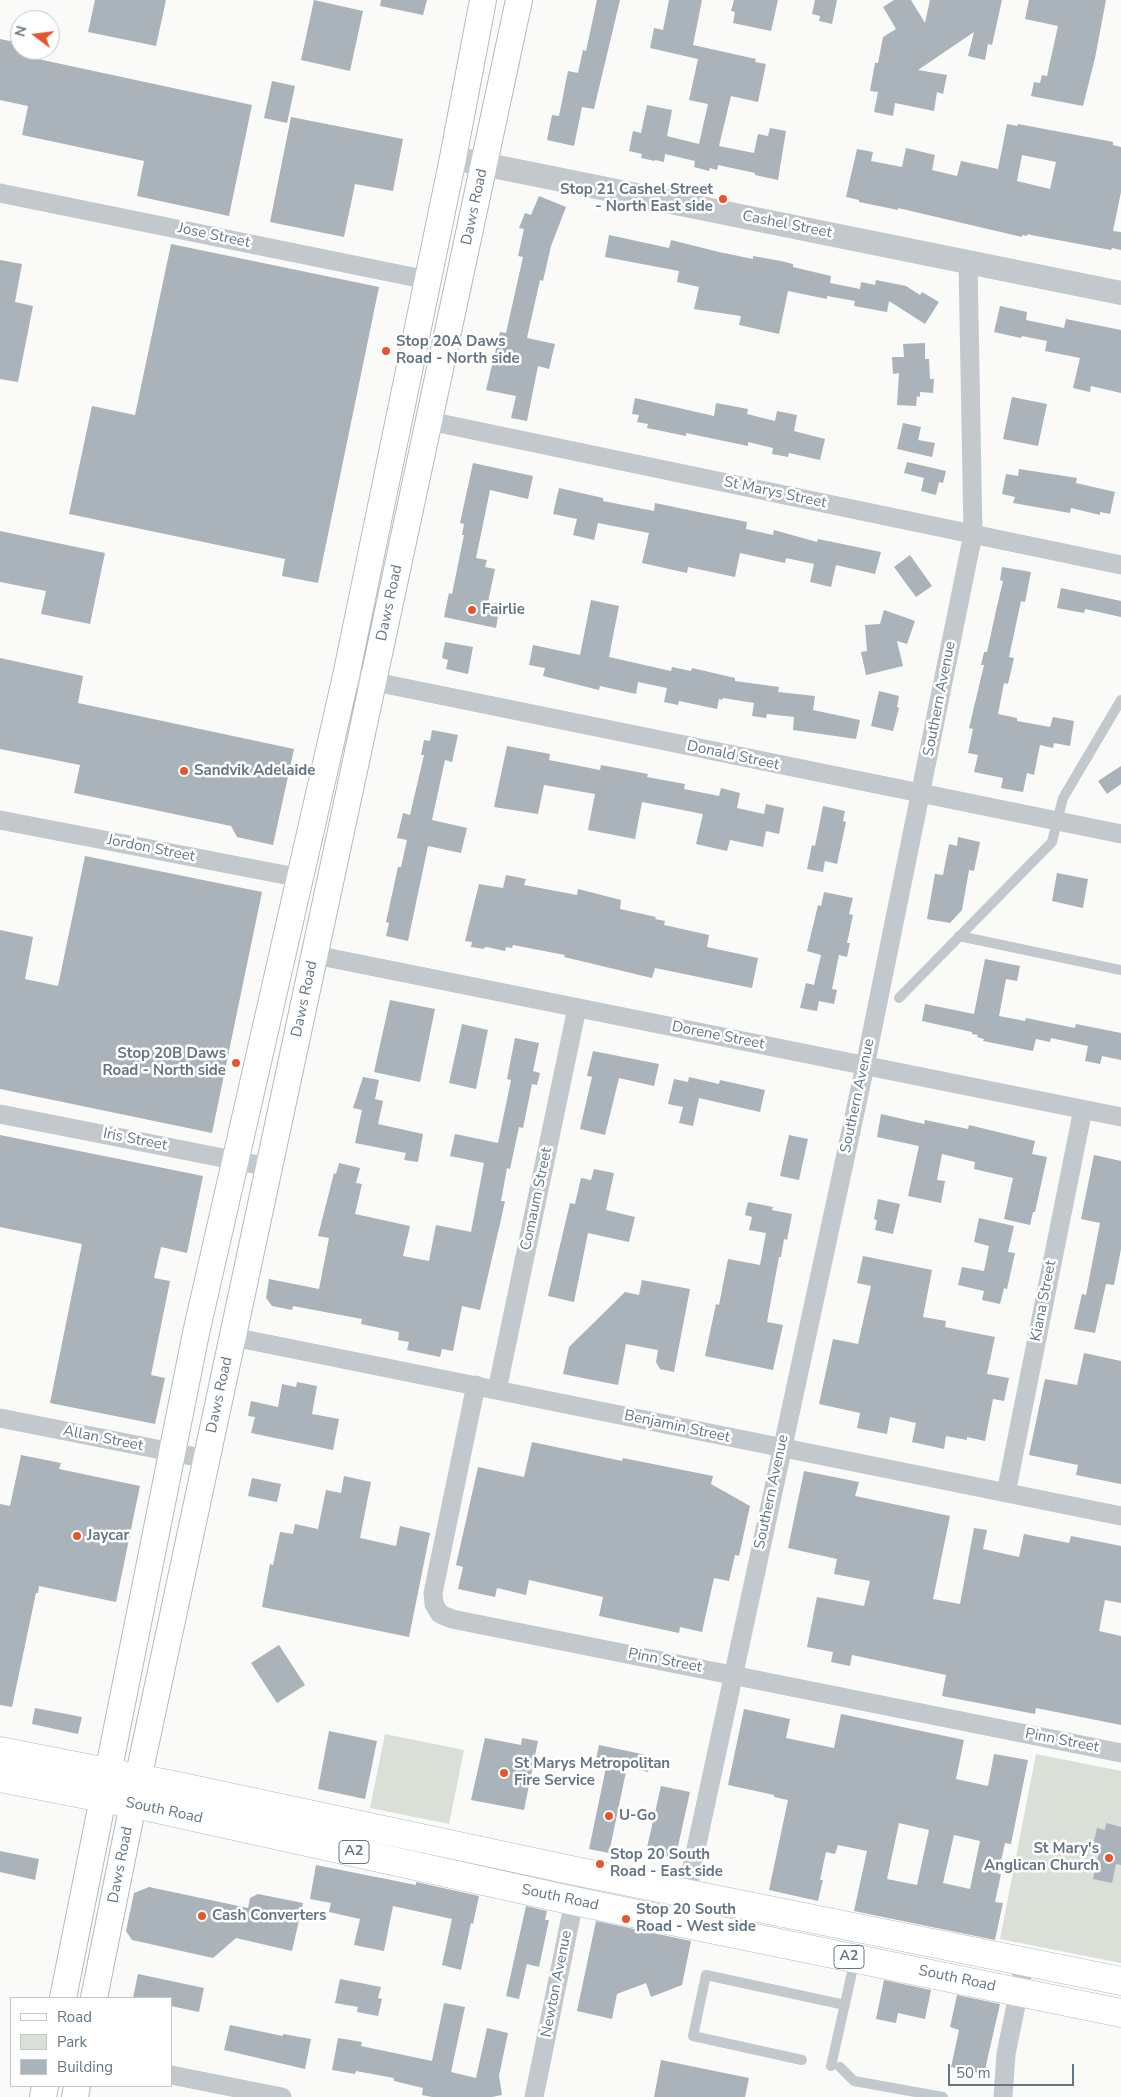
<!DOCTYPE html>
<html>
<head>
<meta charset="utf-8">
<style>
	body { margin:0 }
	#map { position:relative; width:1121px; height:2097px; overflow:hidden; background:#fafaf8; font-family:"Nunito Sans",sans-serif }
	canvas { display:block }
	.legend { position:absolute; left:10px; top:1997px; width:162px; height:90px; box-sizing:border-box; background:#fff; border:1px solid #c1c8cd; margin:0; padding:6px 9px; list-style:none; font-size:15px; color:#657683 }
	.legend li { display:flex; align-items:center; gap:10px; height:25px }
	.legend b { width:25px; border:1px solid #c1c8cd }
	.north { position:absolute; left:10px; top:10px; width:50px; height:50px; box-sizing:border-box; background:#fff; border:1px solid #c1c8cd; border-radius:50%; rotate:285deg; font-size:14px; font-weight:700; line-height:20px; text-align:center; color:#657683 }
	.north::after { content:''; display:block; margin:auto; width:18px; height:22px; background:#e4572e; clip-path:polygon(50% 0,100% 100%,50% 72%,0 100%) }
	.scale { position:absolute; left:948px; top:2064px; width:126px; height:22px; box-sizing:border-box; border:2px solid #657683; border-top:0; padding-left:6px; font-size:15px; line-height:18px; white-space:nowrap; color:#657683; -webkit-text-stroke:4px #fff; paint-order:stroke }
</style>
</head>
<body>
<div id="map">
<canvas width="1121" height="2097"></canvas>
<ul class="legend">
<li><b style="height:6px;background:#fff"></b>Road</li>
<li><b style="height:14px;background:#dadfd7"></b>Park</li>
<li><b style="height:14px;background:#aab3b9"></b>Building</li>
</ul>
<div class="north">N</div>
<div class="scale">50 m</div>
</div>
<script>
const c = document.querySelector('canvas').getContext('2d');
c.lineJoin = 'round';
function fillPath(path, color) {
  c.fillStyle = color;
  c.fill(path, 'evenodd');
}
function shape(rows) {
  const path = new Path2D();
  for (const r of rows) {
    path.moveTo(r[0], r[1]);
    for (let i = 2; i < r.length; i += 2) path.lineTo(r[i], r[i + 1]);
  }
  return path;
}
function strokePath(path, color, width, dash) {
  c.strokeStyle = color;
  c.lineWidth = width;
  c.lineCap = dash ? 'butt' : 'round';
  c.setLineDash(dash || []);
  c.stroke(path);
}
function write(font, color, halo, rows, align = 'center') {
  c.font = font + ' "Nunito Sans",sans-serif';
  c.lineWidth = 5;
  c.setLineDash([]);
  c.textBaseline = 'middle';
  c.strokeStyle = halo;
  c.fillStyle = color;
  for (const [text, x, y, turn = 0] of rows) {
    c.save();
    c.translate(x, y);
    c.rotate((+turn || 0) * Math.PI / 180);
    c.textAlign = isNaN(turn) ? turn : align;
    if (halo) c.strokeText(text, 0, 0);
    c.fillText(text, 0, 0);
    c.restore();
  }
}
const green = shape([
	[385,1734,464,1750,449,1824,370,1808],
	[1036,1754,1121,1771,1121,1963,1000,1939]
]);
const building = shape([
	[95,0,166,0,156,46,88,32],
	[314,0,363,11,350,71,301,60],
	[381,0,427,0,423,15,380,6],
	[597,0,620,0,594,109,582,107,574,146,547,140,552,115,559,116,568,71,578,73,583,50,586,51],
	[669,0,702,0,693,45,756,59,755,62,766,64,758,102,731,96,719,146,754,153,758,134,768,136,770,128,786,131,778,180,755,175,755,173,718,165,717,170,710,168,709,171,694,167,695,161,665,154,664,162,655,160,655,161,641,158,642,154,629,151,633,131,641,133,647,105,672,110,667,136,699,144,708,104,689,100,698,59,650,48,654,28,663,30],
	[734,0,778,0,771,31,733,23,735,12,731,11],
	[815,0,837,0,832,24,819,21,820,16,812,14],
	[894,0,911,0,925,23,930,0,1002,0,992,45,988,44,985,60,968,56,974,32,918,70,947,75,943,94,937,92,934,111,895,103,893,116,874,112,878,92,870,91,875,63,878,63,883,37,896,29,883,7],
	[1029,0,1106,0,1095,58,1083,106,1031,96,1034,82,1040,83,1042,75,1047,76,1058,26,1025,19],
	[0,39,20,43,20,50,40,50,38,59,252,105,229,216,137,196,144,161,22,135,28,106,0,100],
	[272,81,295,86,287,123,264,118],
	[291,117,403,139,393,191,355,184,344,237,270,222],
	[1007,124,1017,126,1018,124,1098,139,1113,142,1113,145,1121,147,1121,192,1113,231,1121,232,1121,250,1112,248,1111,250,1031,235,1028,234,1027,236,1022,235,1022,237,898,208,898,210,859,202,859,200,846,197,857,149,873,152,871,161,902,167,906,148,935,155,932,170,957,176,961,161,998,169],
	[1022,155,1056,162,1050,189,1017,181],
	[539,196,566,207,551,246,543,281,540,280,527,338,555,344,549,369,538,366,527,421,511,418,516,396,486,390,500,332,506,333,523,257,518,256,524,229,519,228,525,213,531,215],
	[609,235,669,248,671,240,719,252,753,259,753,256,781,261,793,264,793,267,831,276,830,283,860,289,861,282,875,285,876,280,906,286,920,295,922,292,939,302,925,324,889,301,887,312,854,306,855,301,827,296,827,299,788,291,779,334,739,325,741,316,694,309,699,287,677,282,679,271,605,257],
	[171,244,379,287,318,583,282,576,285,559,69,514,92,406,135,415],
	[0,260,22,264,15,302,33,306,18,382,0,379],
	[1000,306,1027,312,1026,320,1064,328,1066,319,1121,330,1121,393,1091,386,1090,392,1073,388,1080,358,1045,351,1047,341,1022,336,1021,338,994,332],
	[925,343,925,359,929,359,930,379,934,379,933,393,920,392,920,397,917,396,916,406,897,405,899,373,893,374,892,357,904,357,903,344],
	[1012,397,1047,404,1038,446,1003,439],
	[635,398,714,416,716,403,748,409,747,414,775,421,777,411,797,415,794,431,825,439,820,460,789,453,788,457,772,454,773,448,748,442,748,446,686,433,686,436,647,428,648,424,637,422,639,415,632,414],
	[903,423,921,427,918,440,935,443,932,457,897,449],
	[907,462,946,471,943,483,939,482,936,495,921,491,924,478,904,473],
	[473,463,533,476,528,499,490,490,476,558,487,560,485,567,495,569,488,602,500,604,496,628,444,617,449,593,452,594,464,535,462,535,464,524,460,523],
	[1019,469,1077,478,1076,483,1115,492,1110,514,1100,512,1100,515,1071,508,1070,513,1013,503,1015,497,1002,494,1006,474,1018,476],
	[559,488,603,498,603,501,654,511,655,503,703,513,747,522,746,529,773,535,774,530,817,542,818,539,881,552,875,574,836,565,831,587,810,582,814,564,786,558,785,563,740,553,735,577,688,567,687,573,642,563,649,533,598,523,594,540,573,535,577,519,553,514],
	[0,531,105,553,90,624,41,614,46,591,0,582],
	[910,555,932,586,916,597,894,567],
	[1002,567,1031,572,1025,602,1021,601,1009,657,1014,658,1008,684,1004,683,998,714,1017,718,1017,721,1050,727,1053,717,1074,721,1070,746,1054,743,1053,748,1040,745,1034,775,1027,773,1023,792,1001,788,1003,778,974,772,978,755,968,753,973,729,969,728,984,665,981,665,984,652,987,652,997,606,1003,581,1000,580],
	[1061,588,1121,601,1121,617,1085,609,1084,613,1057,608],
	[591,600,619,606,609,657,671,671,672,667,691,671,692,668,735,678,735,681,779,687,778,692,815,696,813,710,860,720,856,739,793,730,794,717,767,714,766,718,752,716,754,703,723,698,722,700,719,699,717,709,679,701,678,705,664,702,667,688,638,682,636,694,600,686,599,690,543,676,545,668,529,665,533,645,580,655],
	[884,610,915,621,907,644,897,641,903,666,866,675,861,652,867,651,865,625,880,624],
	[445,642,473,647,468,674,446,669,448,660,442,658],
	[0,658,83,676,78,703,294,749,273,845,237,837,231,826,74,793,80,765,0,749],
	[879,691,899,696,897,707,899,708,893,731,871,726],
	[432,730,458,735,452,762,445,760,432,820,467,828,461,853,428,846,408,941,386,936,389,923,386,922,398,867,401,867,407,840,397,838,403,813,410,815,424,755,421,755,424,740,430,741],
	[507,746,550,754,549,760,600,770,601,765,648,774,647,777,685,784,684,789,719,796,721,788,740,793,737,808,764,814,766,804,784,808,779,834,766,831,763,847,730,840,727,851,696,844,703,814,642,802,635,839,609,834,588,830,595,794,544,785,538,814,494,807],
	[1121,766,1121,784,1107,794,1098,781],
	[823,806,845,811,843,821,846,822,837,864,825,861,823,872,807,869,812,845,815,846],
	[958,837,980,842,974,871,969,870,962,910,950,923,927,919,935,874,943,875,949,844,957,846],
	[85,856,262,892,212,1133,0,1089,0,930,33,937,25,979,58,986],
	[1057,873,1088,879,1083,908,1052,901],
	[506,875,526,879,524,885,577,895,578,889,621,900,620,909,656,917,655,919,665,921,664,925,709,935,707,947,758,958,752,988,655,968,652,978,564,957,565,955,513,945,512,948,506,947,505,951,487,947,485,947,484,949,471,947,472,942,465,941,479,884,503,888],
	[824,892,853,898,849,914,853,915,847,943,850,943,847,957,839,955,832,989,837,990,834,1004,819,1001,817,1011,800,1008,806,983,814,985,821,955,807,951,818,905,821,906],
	[985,959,1020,966,1017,981,1006,979,999,1016,1025,1021,1026,1018,1075,1028,1076,1024,1121,1033,1121,1060,1102,1056,1100,1064,1085,1061,1088,1046,1051,1038,1050,1042,1036,1039,1033,1051,983,1041,984,1039,977,1037,978,1035,972,1034,972,1032,922,1021,925,1004,974,1014],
	[390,1000,435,1009,420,1082,374,1072],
	[462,1024,488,1030,476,1089,449,1083],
	[515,1038,539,1043,533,1071,540,1073,537,1085,532,1084,523,1128,519,1127,510,1169,507,1168,501,1201,505,1201,502,1215,480,1310,462,1306,453,1351,442,1349,440,1357,407,1350,409,1342,398,1340,399,1332,361,1324,362,1319,293,1306,292,1310,272,1306,266,1298,269,1279,319,1289,329,1238,318,1236,334,1173,336,1174,339,1163,360,1168,356,1183,362,1184,355,1214,410,1226,403,1256,429,1261,436,1225,471,1232,484,1163,450,1156,455,1134,498,1143,511,1080,507,1079],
	[593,1051,659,1064,654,1086,619,1078,605,1135,580,1129,592,1077,587,1076],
	[363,1077,379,1080,375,1099,383,1101,378,1124,423,1134,418,1162,404,1160,406,1153,355,1143,362,1110,353,1108],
	[689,1077,719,1084,720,1080,765,1090,760,1112,699,1098,693,1126,679,1123,683,1107,668,1104,674,1079,688,1082],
	[881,1114,924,1124,925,1120,968,1129,969,1125,1035,1141,1032,1154,1047,1157,1035,1212,1033,1212,1030,1225,1004,1219,1013,1178,974,1169,975,1162,942,1154,937,1180,945,1181,941,1203,908,1196,919,1146,877,1137],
	[0,1135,203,1176,187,1253,161,1247,154,1278,170,1281,151,1375,165,1378,155,1424,50,1403,82,1244,0,1227],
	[789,1135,808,1139,799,1180,780,1176],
	[1094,1155,1121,1161,1121,1249,1114,1285,1106,1284,1095,1333,1074,1329,1082,1294,1086,1295,1100,1223,1081,1219],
	[594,1169,614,1173,606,1210,635,1217,629,1242,588,1233,574,1302,548,1296,570,1203,575,1204,581,1178,591,1180],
	[878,1199,900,1204,893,1234,875,1230,877,1220,874,1219],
	[748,1202,773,1207,772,1210,792,1214,787,1240,784,1239,781,1257,779,1257,767,1322,783,1325,773,1370,705,1356,716,1304,719,1305,728,1259,760,1265,766,1233,749,1230,752,1217,745,1215],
	[979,1218,1014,1226,1008,1252,1015,1253,1007,1289,1004,1288,1000,1304,982,1300,984,1291,958,1285,962,1267,984,1271,989,1246,974,1242],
	[863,1256,932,1270,923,1317,946,1321,945,1327,995,1337,987,1374,1009,1378,1004,1401,993,1399,985,1441,967,1437,967,1440,946,1436,944,1449,912,1442,916,1423,890,1417,887,1434,857,1428,860,1413,819,1404,833,1339,858,1344,871,1286,857,1283],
	[642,1280,690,1289,674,1372,660,1369,656,1362,658,1350,626,1344,618,1385,563,1374,569,1347,625,1292,639,1295],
	[1084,1353,1121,1361,1121,1484,1076,1475,1078,1465,1029,1455,1045,1379,1077,1385],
	[297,1382,317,1386,312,1414,339,1419,333,1450,251,1433,255,1417,248,1416,251,1401,278,1407,282,1384,296,1387],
	[532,1442,622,1461,623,1458,713,1476,711,1484,750,1506,739,1556,735,1555,729,1581,714,1578,702,1632,680,1627,679,1633,599,1616,603,1597,529,1580,526,1595,497,1588,495,1597,458,1589,463,1567,456,1565,478,1467,524,1477],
	[21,1455,61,1463,59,1469,140,1486,116,1602,39,1586,38,1593,36,1593,12,1707,0,1705,0,1504,10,1506],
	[804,1471,859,1482,855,1496,950,1516,933,1599,960,1604,974,1528,987,1530,983,1549,1019,1557,1024,1534,1069,1543,1071,1536,1121,1546,1121,1603,1105,1600,1099,1631,1121,1636,1121,1725,1036,1708,1035,1714,942,1696,946,1675,852,1655,850,1666,831,1662,833,1652,807,1647,817,1597,864,1606,870,1581,834,1574,837,1559,788,1548],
	[344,1476,371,1482,360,1538,396,1546,400,1526,430,1533,409,1637,262,1607,270,1564,273,1565,280,1532,293,1534,295,1524,318,1529,326,1490,341,1493],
	[252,1478,281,1484,277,1502,248,1496],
	[279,1645,305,1685,277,1703,251,1663],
	[35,1708,82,1717,78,1734,32,1724],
	[744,1709,790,1719,786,1738,834,1748,841,1714,964,1740,956,1779,988,1786,994,1754,1028,1760,1011,1844,1005,1843,998,1874,1001,1874,995,1902,1003,1903,995,1940,854,1911,867,1851,838,1845,835,1854,826,1852,820,1880,823,1880,818,1901,769,1890,788,1800,774,1797,774,1795,728,1785],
	[899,1823,929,1830,917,1885,887,1879],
	[954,1835,980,1841,970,1889,943,1883],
	[329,1731,377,1741,365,1799,318,1789],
	[485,1738,521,1745,522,1738,538,1741,524,1810,471,1800],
	[599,1745,651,1756,648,1772,627,1767,609,1853,589,1849,607,1763,596,1760],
	[661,1786,690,1792,677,1851,667,1857,646,1852],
	[1106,1823,1121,1827,1121,1865,1116,1864,1112,1883,1093,1879,1099,1852,1092,1850,1097,1828,1105,1830],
	[0,1851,39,1859,35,1880,0,1872],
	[316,1865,416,1885,416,1882,479,1896,473,1924,471,1923,461,1970,442,1965,452,1919,393,1906,384,1951,354,1945,360,1919,329,1912,331,1903,310,1899],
	[149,1887,248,1908,250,1898,258,1894,303,1903,292,1951,236,1938,213,1958,132,1940,126,1931,134,1893],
	[526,1906,547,1911,545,1920,549,1920,539,1967,527,1964,519,1999,506,1996],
	[596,1921,691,1941,682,1985,651,1997,646,1983,617,1994,612,2019,577,2011],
	[138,1974,204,1988,199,2012,171,2006,171,1998,133,1998],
	[340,1979,381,1987,378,1998,382,1999,378,2016,357,2012,358,2007,335,2003],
	[884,1980,931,1990,925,2019,898,2013,896,2023,876,2019],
	[957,1995,1000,2004,984,2074,951,2067,959,2030,950,2027],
	[444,2003,465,2007,451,2072,476,2078,487,2028,508,2033,499,2076,502,2095,492,2097,432,2097,422,2095,423,2088,394,2081,394,2078,356,2071,355,2074,332,2070,338,2038,362,2042,361,2046,432,2061],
	[230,2025,283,2036,283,2034,311,2039,305,2069,224,2050],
	[661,2060,749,2078,745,2097,654,2097]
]);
const service = shape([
	[959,936,1121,970],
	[899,998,1052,842,1063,798,1121,700],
	[802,2060,693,2036,706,1975,845,2005],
	[831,2066,855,1959],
	[840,2067,854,2081,943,2097]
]);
const minor = shape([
	[0,193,428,280],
	[429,421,1121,565],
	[346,676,1121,834],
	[0,820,301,878],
	[315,955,1121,1117],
	[0,1114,269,1167],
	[233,1337,1121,1516],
	[476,1385,433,1593,434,1604,440,1614,452,1619,1121,1753],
	[497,1390,577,1008],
	[0,1418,207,1459],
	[1006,1493,1083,1109],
	[680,1923,865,1066,973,534,968,262],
	[171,2075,282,2097],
	[534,2097,580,1872],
	[1003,2097,1006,2054,1025,1961]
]);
const tertiary = shape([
	[453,158,1121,293]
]);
const secondary = shape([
	[63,1998,196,1333,346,676,453,158,483,0],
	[94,1998,138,1779,519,0],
	[43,2097,45,2086],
	[75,2097,77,2086]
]);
const trunk = shape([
	[0,1751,173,1785,580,1872,1121,1981],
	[0,1778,153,1808,574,1901,1121,2013]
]);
const markers = [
	[723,199,5,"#e4572e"],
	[386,351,5,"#e4572e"],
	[472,610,5,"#e4572e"],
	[184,771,5,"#e4572e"],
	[236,1063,5,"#e4572e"],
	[77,1536,5,"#e4572e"],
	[504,1773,5,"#e4572e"],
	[609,1816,5,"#e4572e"],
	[1109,1858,5,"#e4572e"],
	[600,1864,5,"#e4572e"],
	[202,1916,5,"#e4572e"],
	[626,1919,5,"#e4572e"]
];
const shields = [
	[354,1852,30],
	[849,1957,30]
];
const shieldNames = [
	["A2",354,1852],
	["A2",849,1957]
];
const poiNames = [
	["Stop 21 Cashel Street",713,190,"right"],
	["- North East side",713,207,"right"],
	["Stop 20A Daws",396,342],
	["Road - North side",396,359],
	["Fairlie",482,610],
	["Sandvik Adelaide",194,771],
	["Stop 20B Daws",226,1054,"right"],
	["Road - North side",226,1071,"right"],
	["Jaycar",87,1536],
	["St Marys Metropolitan",514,1764],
	["Fire Service",514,1781],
	["U-Go",619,1816],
	["St Mary's",1099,1849,"right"],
	["Anglican Church",1099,1866,"right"],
	["Stop 20 South",610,1855],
	["Road - East side",610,1872],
	["Stop 20 South",636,1910],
	["Road - West side",636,1927],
	["Cash Converters",212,1916]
];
const streetNames = [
	["Daws Road",475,207,-78],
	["Cashel Street",787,225,11],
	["Jose Street",214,236,12],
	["St Marys Street",775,493,12],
	["Daws Road",390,603,-78],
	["Southern Avenue",940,699,-79],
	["Donald Street",733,756,12],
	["Jordon Street",151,849,11],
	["Daws Road",305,999,-78],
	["Dorene Street",718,1036,11],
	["Southern Avenue",858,1096,-78],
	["Iris Street",135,1140,11],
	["Comaum Street",537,1199,-78],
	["Kiana Street",1044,1301,-79],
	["Daws Road",220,1395,-78],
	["Benjamin Street",677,1427,12],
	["Allan Street",103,1439,11],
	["Southern Avenue",772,1492,-78],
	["Pinn Street",665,1661,11],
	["Pinn Street",1062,1741,11],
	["South Road",164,1811,12],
	["Daws Road",121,1865,-79],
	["South Road",560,1898,12],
	["South Road",957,1979,12],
	["Newton Avenue",557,1984,-79]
];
fillPath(green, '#dadfd7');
fillPath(building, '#aab3b9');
strokePath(secondary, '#b3babf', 28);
strokePath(trunk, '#b4b9bd', 29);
strokePath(service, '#c3c8cc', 10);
strokePath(minor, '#c3c8cc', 19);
strokePath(tertiary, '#c3c8cc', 24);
strokePath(secondary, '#fff', 26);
strokePath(trunk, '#fff', 28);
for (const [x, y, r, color] of markers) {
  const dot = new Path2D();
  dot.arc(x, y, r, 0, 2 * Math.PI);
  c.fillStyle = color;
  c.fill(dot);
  strokePath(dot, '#fff', 2);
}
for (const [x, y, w] of shields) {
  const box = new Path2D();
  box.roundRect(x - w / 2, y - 11.5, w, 23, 4);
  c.fillStyle = '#fff';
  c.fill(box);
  strokePath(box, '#657683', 1);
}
write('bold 14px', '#657683', null, shieldNames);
write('bold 15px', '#657683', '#fff', poiNames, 'left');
write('15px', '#657683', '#fff', streetNames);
</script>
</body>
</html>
